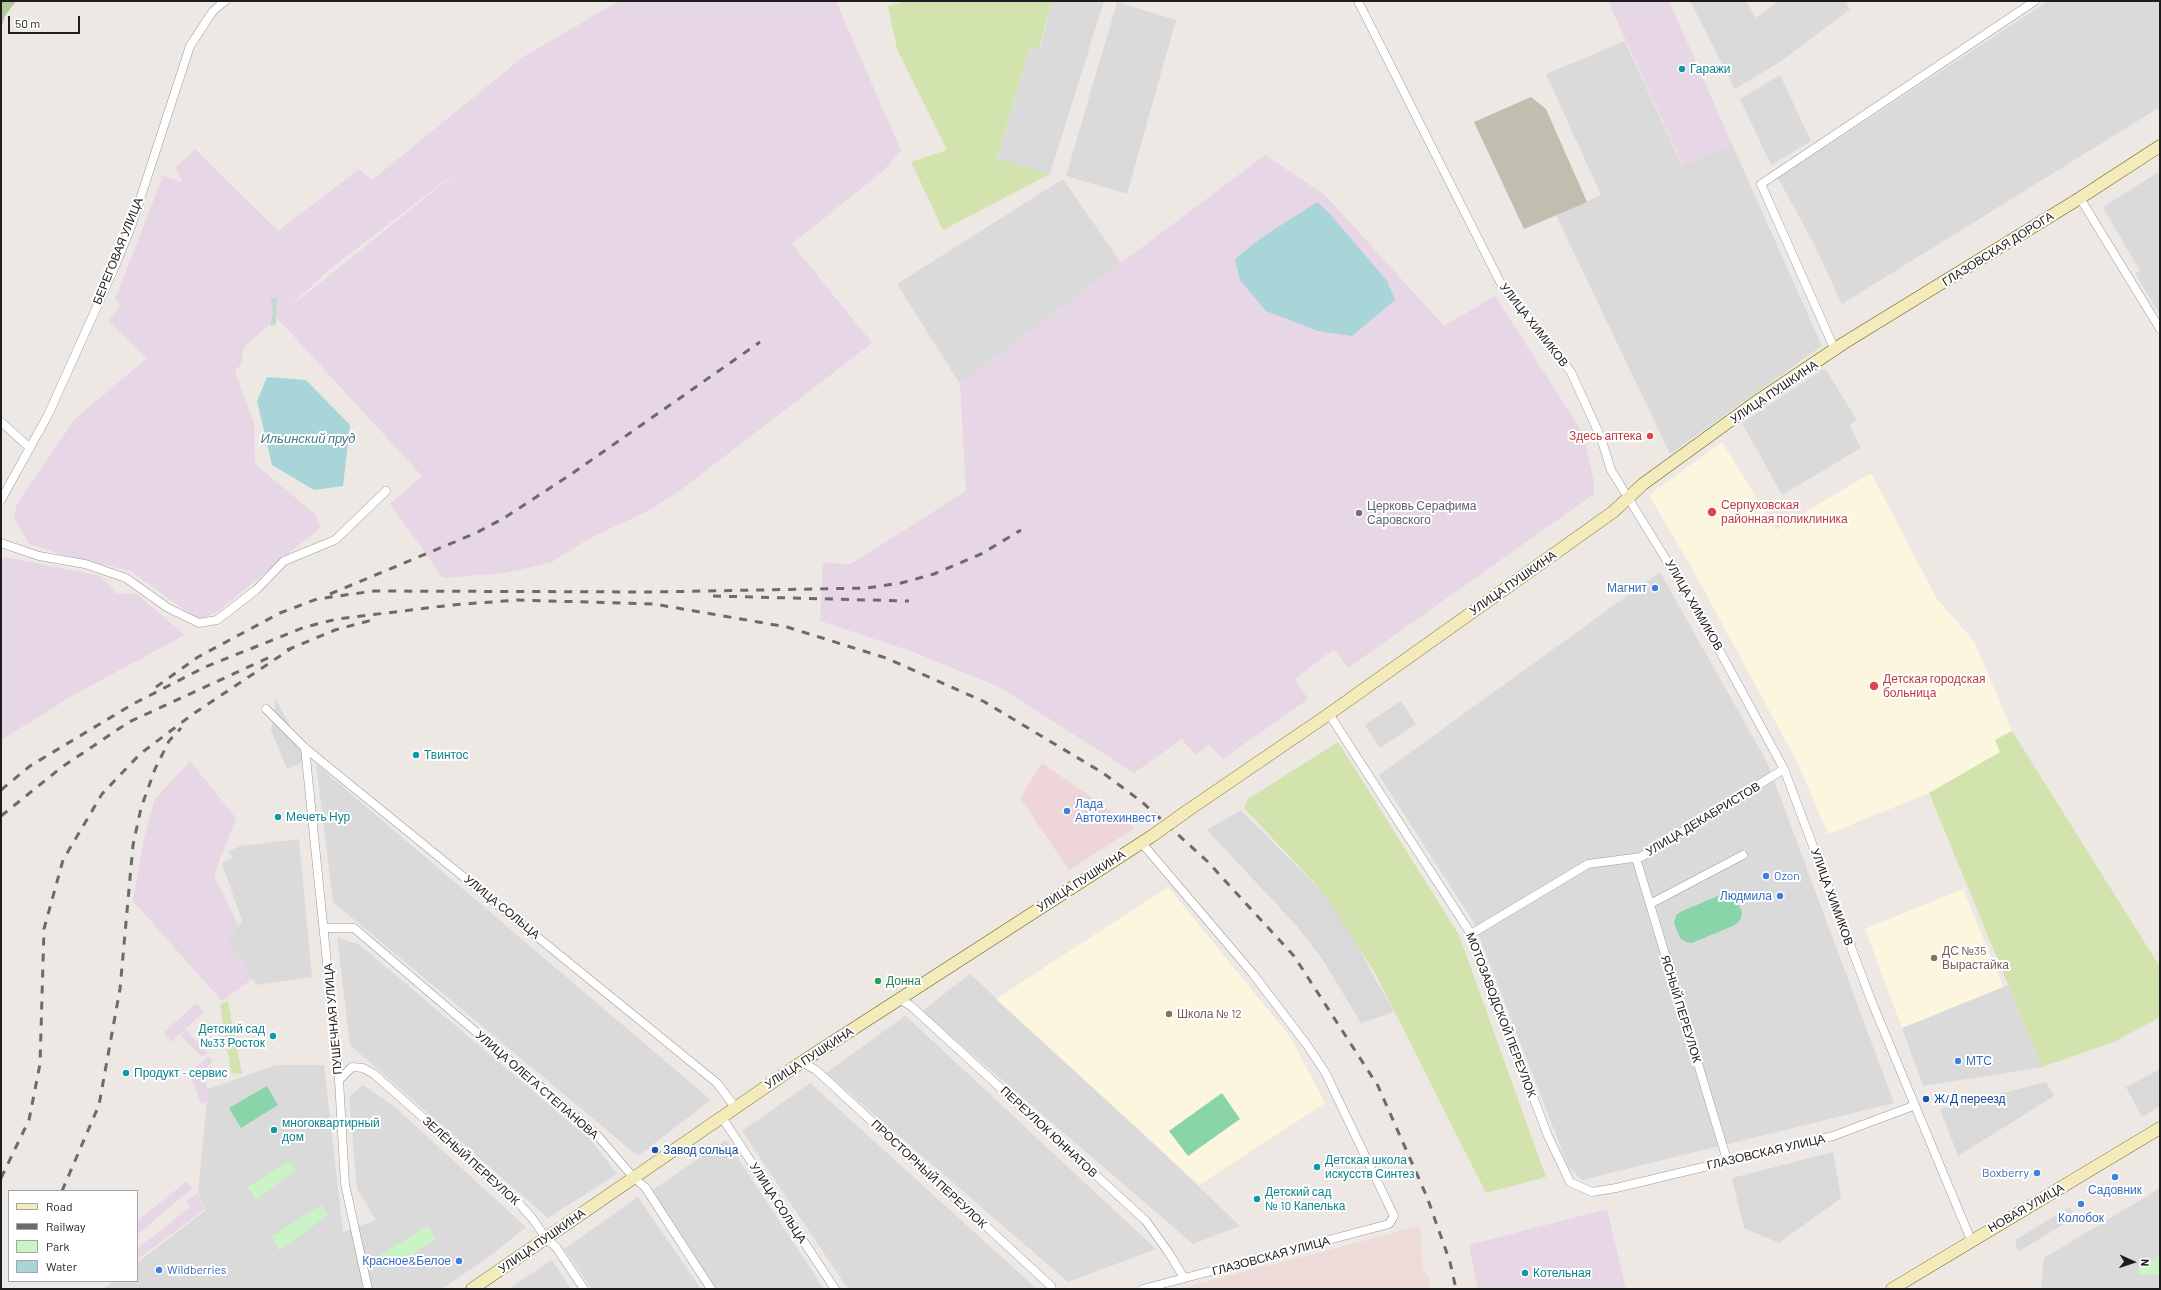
<!DOCTYPE html>
<html>
<head>
<meta charset="utf-8">
<style>
	body { margin:0 }
	#map { position:relative; width:2161px; height:1290px; overflow:hidden; background:#ede8e4; font-family:Barlow,sans-serif }
	canvas { display:block }
	.frame { position:absolute; inset:0; border:2px solid #1d1d1d; pointer-events:none }
	.legend { position:absolute; left:8px; top:1190px; width:130px; height:92px; box-sizing:border-box; background:#fff; border:1px solid #a5a5a5; margin:0; padding:5px 7px; list-style:none; font-size:12px; color:#1d1d1d }
	.legend li { display:flex; align-items:center; gap:8px; height:20px }
	.legend b { width:20px; border:1px solid #a5a5a5 }
	.north { position:absolute; left:2113px; top:1242px; width:40px; height:40px; -webkit-text-stroke:3px #fff; paint-order:stroke; rotate:93deg; font-size:11px; font-weight:700; line-height:16px; text-align:center; color:#1d1d1d }
	.north::after { content:''; display:block; margin:auto; width:14px; height:18px; background:#1d1d1d; clip-path:polygon(50% 0,100% 100%,50% 72%,0 100%) }
	.scale { position:absolute; left:8px; top:16px; width:72px; height:18px; box-sizing:border-box; border:2px solid #1d1d1d; border-top:0; padding-left:5px; font-size:12px; line-height:14px; white-space:nowrap; color:#1d1d1d; -webkit-text-stroke:3px #fff; paint-order:stroke }
</style>
</head>
<body>
<div id="map">
<canvas width="2161" height="1290"></canvas>
<div class="frame"></div>
<ul class="legend">
<li><b style="height:5px;background:#f3ebbc"></b>Road</li>
<li><b style="height:5px;background:#6b6b6b"></b>Railway</li>
<li><b style="height:11px;background:#caf4c5"></b>Park</li>
<li><b style="height:11px;background:#a8d5d7"></b>Water</li>
</ul>
<div class="north">N</div>
<div class="scale">50 m</div>
</div>
<script>
const c = document.querySelector('canvas').getContext('2d');
c.lineJoin = 'round';
function fillPath(path, color) {
  c.fillStyle = color;
  c.fill(path, 'evenodd');
}
function shape(rows) {
  const path = new Path2D();
  for (const r of rows) {
    path.moveTo(r[0], r[1]);
    for (let i = 2; i < r.length; i += 2) path.lineTo(r[i], r[i + 1]);
  }
  return path;
}
function strokePath(path, color, width, dash) {
  c.strokeStyle = color;
  c.lineWidth = width;
  c.lineCap = dash ? 'butt' : 'round';
  c.setLineDash(dash || []);
  c.stroke(path);
}
function write(font, color, halo, rows, align = 'center') {
  c.font = font + ' Barlow,sans-serif';
  c.lineWidth = 4;
  c.setLineDash([]);
  c.textBaseline = 'middle';
  c.strokeStyle = halo;
  c.fillStyle = color;
  for (const [text, x, y, turn = 0] of rows) {
    c.save();
    c.translate(x, y);
    c.rotate((+turn || 0) * Math.PI / 180);
    c.textAlign = isNaN(turn) ? turn : align;
    if (halo) c.strokeText(text, 0, 0);
    c.fillText(text, 0, 0);
    c.restore();
  }
}
const residential = shape([
	[1052,1,1104,1,1050,174,997,160,1030,46,1040,49],
	[1690,1,1746,1,1756,18,1779,1,1845,1,1850,9,1783,60,1735,89],
	[2048,1,2160,1,2160,107,1842,304,1813,242,1778,178],
	[1117,2,1176,20,1127,194,1066,176],
	[1625,41,1682,166,1732,144,1822,346,1670,454,1556,215,1601,195,1546,74],
	[1780,75,1811,141,1771,165,1740,99],
	[2160,171,2160,315,2135,273,2140,271,2103,207],
	[1063,179,1121,263,960,384,897,284],
	[1825,368,1856,419,1850,426,1861,448,1782,495,1742,423],
	[1660,572,1768,764,1894,1103,1582,1180,1568,1166,1474,923,1379,775],
	[316,764,711,1100,638,1156,333,902],
	[299,839,312,977,256,985,227,939,242,921,222,863,232,858,229,851,241,846],
	[337,937,360,945,591,1140,617,1174,548,1218,350,1045],
	[970,974,1133,1124,1240,1226,1193,1244,922,1011],
	[2008,985,2042,1067,1923,1086,1902,1028],
	[906,1015,906,1016,1156,1249,1068,1282,826,1073],
	[276,1065,324,1065,343,1232,376,1220,357,1189,349,1097,363,1085,395,1107,526,1227,493,1254,442,1289,103,1289,114,1281,137,1281,137,1263,206,1210,198,1193,208,1089],
	[810,1083,1037,1289,848,1289,742,1131],
	[726,1140,824,1289,716,1289,651,1191],
	[2160,1188,2160,1289,2041,1289,2044,1258],
	[638,1197,701,1289,592,1289,564,1249],
	[552,1260,571,1289,508,1289]
]);
const commercial = shape([
	[1042,763,1135,828,1069,870,1020,798]
]);
const industrial = shape([
	[619,1,836,1,901,151,883,171,792,244,872,343,682,489,650,510,590,538,552,562,506,573,443,578,390,504,422,476,277,318,244,347,241,364,235,371,254,424,255,464,315,514,321,527,216,613,198,620,131,571,70,557,29,544,14,517,17,504,75,419,147,358,108,321,121,305,115,299,163,176,182,182,176,167,195,149,278,231,359,169,372,180,523,57],
	[454,174,455,174,285,311,330,269],
	[1608,1,1669,1,1732,144,1683,166],
	[1265,155,1325,195,1444,326,1495,296,1583,433,1594,482,1594,494,1348,668,1334,649,1295,679,1308,699,1223,759,1209,745,1195,755,1182,739,1134,773,1001,688,916,653,820,621,823,563,851,564,966,491,960,384],
	[6,557,101,576,116,593,137,594,185,635,77,693,1,740,1,559],
	[190,761,236,818,214,875,238,925,227,939,252,979,222,1001,133,901,144,838,155,799],
	[197,1003,204,1012,171,1042,164,1032],
	[186,1030,208,1053,202,1057,180,1035],
	[208,1056,213,1061,202,1072,211,1100,201,1104,191,1077,202,1072,197,1067],
	[187,1181,192,1188,137,1235,137,1221],
	[197,1193,205,1209,137,1260,137,1249,190,1207,187,1201],
	[1607,1209,1626,1289,1478,1289,1469,1245]
]);
const education = shape([
	[1722,442,1776,530,1871,473,1937,599,1974,641,2012,731,1995,740,2001,752,1929,793,1828,834,1797,762,1698,579,1649,495],
	[1168,887,1291,1038,1325,1103,1199,1185,996,999],
	[1963,889,2003,987,1902,1028,1865,929]
]);
const military = shape([
	[1420,1226,1423,1270,1429,1277,1430,1289,1178,1289]
]);
const construction = shape([
	[1531,97,1546,109,1587,202,1524,229,1474,122]
]);
const grass = shape([
	[906,1,1052,1,1039,49,1030,46,997,159,1050,174,943,230,911,162,947,150,897,49,888,6],
	[2012,731,2160,967,2160,1017,2114,1042,2042,1067,1929,793,2000,752,1995,740],
	[1338,742,1459,935,1546,1177,1486,1193,1374,971,1319,888,1244,808,1248,799],
	[228,1001,228,1002,242,1074,231,1073,220,1004]
]);
const forest = shape([
	[1,1,16,1,5,16,1,28]
]);
const wetland = shape([
	[277,297,276,324,270,326,273,311,271,298]
]);
const park = shape([
	[289,1162,296,1170,256,1200,248,1187],
	[321,1205,328,1215,279,1251,272,1236],
	[428,1226,436,1239,389,1269,380,1255],
	[2160,1256,2160,1275,2139,1274,2138,1268]
]);
const pitch = shape([
	[1723,894,1731,894,1736,899,1742,912,1741,919,1735,925,1692,943,1686,942,1680,938,1674,923,1676,915,1682,911],
	[267,1086,278,1105,241,1128,229,1108],
	[1222,1093,1240,1119,1188,1156,1169,1131]
]);
const parking = shape([
	[276,699,307,760,287,769,271,730],
	[1401,701,1416,724,1380,748,1365,725],
	[1241,810,1325,895,1350,933,1394,1012,1361,1023,1323,960,1296,925,1207,830],
	[2160,1069,2160,1106,2142,1117,2126,1087],
	[2046,1082,2054,1096,1958,1156,1940,1109],
	[229,1108,240,1129,218,1147,223,1128],
	[312,1138,317,1145,295,1159,291,1153],
	[1833,1152,1841,1198,1779,1243,1744,1228,1732,1178],
	[215,1164,232,1185,212,1199],
	[2070,1207,2075,1217,2018,1252,2015,1240]
]);
const water = shape([
	[1317,202,1329,213,1387,281,1395,300,1352,336,1318,331,1266,311,1240,280,1235,259,1261,238],
	[267,377,306,380,350,425,343,486,314,490,272,465,257,401]
]);
const street = shape([
	[1358,1,1500,282,1571,372,1601,438,1611,470,1699,613,1784,769,1871,1000,1971,1240],
	[2080,198,2160,329],
	[1835,350,1761,184,2035,1],
	[1,422,29,447],
	[1,500,48,415,113,271,131,227,190,46,213,11,225,1],
	[1,543,39,556,85,564,126,578,168,608,199,623,217,620,256,590,284,561,335,540,386,491],
	[266,709,305,748,717,1083,735,1107],
	[1329,714,1471,934,1548,1136,1570,1182,1592,1192,1616,1188,1833,1136,1913,1106],
	[305,748,339,1080,345,1184,368,1289],
	[1141,842,1253,974,1307,1045,1325,1072,1394,1216,1389,1224,1143,1289],
	[1636,858,1727,1160],
	[1650,904,1743,855],
	[325,928,354,928,597,1135,634,1178,645,1187,711,1289],
	[1471,934,1588,864,1641,857,1784,769],
	[899,999,911,1006,1146,1221,1169,1253,1184,1278],
	[802,1062,816,1070,1051,1286,1052,1289],
	[339,1080,352,1067,363,1068,374,1074,516,1200,532,1218,546,1238,556,1247,584,1289],
	[721,1116,835,1289]
]);
const secondary = shape([
	[1187,811,1329,714,1613,512,1643,484,1756,402,1844,343,2080,198,2160,146],
	[472,1289,802,1062,1152,836],
	[1892,1289,2160,1128]
]);
const rail = shape([
	[330,594,476,533,504,518,570,475,760,342],
	[713,596,909,601],
	[287,650,335,630,376,619],
	[156,687,198,657,280,613,317,599,374,591,653,592,867,588,901,583,934,574,981,554,1021,530],
	[1,790,30,766,133,704,205,667,305,627,337,619,452,605,517,600,654,604,787,627,886,658,983,701,1103,773,1142,802,1207,861,1294,956,1378,1086,1427,1197,1450,1262,1456,1289],
	[1,816,62,767,129,722,270,657],
	[1,1178,29,1120,40,1064,44,929,63,860,102,794,140,754,193,714,292,648],
	[62,1191,99,1105,120,989,133,845,141,808,155,769,169,741,181,728]
]);
const secondaryBridge = shape([
	[1152,836,1187,811]
]);
const markers = [
	[1682,69,4,"#0f9aa8"],
	[1650,436,4,"#e0444e"],
	[1712,512,5,"#e0444e"],
	[1359,513,4,"#6b7280"],
	[1655,588,4,"#3f7fe0"],
	[1874,686,5,"#e0444e"],
	[416,755,4,"#0f9aa8"],
	[1067,811,4,"#3f7fe0"],
	[278,817,4,"#0f9aa8"],
	[1766,876,4,"#3f7fe0"],
	[1780,896,4,"#3f7fe0"],
	[1934,958,4,"#8d6e63"],
	[878,981,4,"#2e9e5b"],
	[1169,1014,4,"#8d6e63"],
	[273,1036,4,"#0f9aa8"],
	[1958,1061,4,"#3f7fe0"],
	[126,1073,4,"#0f9aa8"],
	[1926,1099,4,"#1a4fb4"],
	[274,1130,4,"#0f9aa8"],
	[655,1150,4,"#1a4fb4"],
	[1317,1167,4,"#0f9aa8"],
	[2037,1173,4,"#3f7fe0"],
	[2115,1177,4,"#3f7fe0"],
	[1257,1199,4,"#0f9aa8"],
	[2081,1204,4,"#3f7fe0"],
	[459,1261,4,"#3f7fe0"],
	[159,1270,4,"#3f7fe0"],
	[1525,1273,4,"#0f9aa8"]
];
const cultureNames = [
	["Гаражи",1690,69],
	["Твинтос",424,755],
	["Мечеть Нур",286,817],
	["Детский сад",265,1029,"right"],
	["№33 Росток",265,1043,"right"],
	["Продукт - сервис",134,1073],
	["многоквартирный",282,1123],
	["дом",282,1137],
	["Детская школа",1325,1160],
	["искусств Синтез",1325,1174],
	["Детский сад",1265,1192],
	["№ 10 Капелька",1265,1206],
	["Котельная",1533,1273]
];
const streetNames = [
	["ГЛАЗОВСКАЯ ДОРОГА",1998,249,-32],
	["БЕРЕГОВАЯ УЛИЦА",118,251,-68],
	["УЛИЦА ХИМИКОВ",1534,325,52],
	["УЛИЦА ПУШКИНА",1774,392,-34],
	["УЛИЦА ПУШКИНА",1513,583,-35],
	["УЛИЦА ХИМИКОВ",1694,605,60],
	["УЛИЦА ДЕКАБРИСТОВ",1703,819,-31],
	["УЛИЦА ПУШКИНА",1081,881,-33],
	["УЛИЦА ХИМИКОВ",1832,897,70],
	["УЛИЦА СОЛЬЦА",502,907,39],
	["ЯСНЫЙ ПЕРЕУЛОК",1681,1009,73],
	["МОТОЗАВОДСКОЙ ПЕРЕУЛОК",1501,1015,69],
	["ПУШЕЧНАЯ УЛИЦА",333,1019,-95],
	["УЛИЦА ПУШКИНА",809,1058,-33],
	["УЛИЦА ОЛЕГА СТЕПАНОВА",537,1085,41],
	["ПЕРЕУЛОК ЮННАТОВ",1049,1132,43],
	["ГЛАЗОВСКАЯ УЛИЦА",1766,1152,-13],
	["ЗЕЛЁНЫЙ ПЕРЕУЛОК",471,1161,42],
	["ПРОСТОРНЫЙ ПЕРЕУЛОК",929,1174,43],
	["УЛИЦА СОЛЬЦА",778,1203,57],
	["НОВАЯ УЛИЦА",2026,1208,-30],
	["УЛИЦА ПУШКИНА",542,1241,-35],
	["ГЛАЗОВСКАЯ УЛИЦА",1271,1256,-15]
];
const healthNames = [
	["Здесь аптека",1642,436,"right"],
	["Серпуховская",1721,505],
	["районная поликлиника",1721,519],
	["Детская городская",1883,679],
	["больница",1883,693]
];
const worshipNames = [
	["Церковь Серафима",1367,506],
	["Саровского",1367,520]
];
const shopNames = [
	["Магнит",1647,588],
	["Лада",1075,804,"left"],
	["Автотехинвест",1075,818,"left"],
	["Ozon",1774,876,"left"],
	["Людмила",1772,896],
	["МТС",1966,1061,"left"],
	["Boxberry",2029,1173],
	["Садовник",2115,1190,"center"],
	["Колобок",2081,1218,"center"],
	["Красное&Белое",451,1261],
	["Wildberries",167,1270,"left"]
];
const educationNames = [
	["ДС №35",1942,951],
	["Вырастайка",1942,965],
	["Школа № 12",1177,1014]
];
const leisureNames = [
	["Донна",886,981]
];
const transitNames = [
	["Ж/Д переезд",1934,1099],
	["Завод сольца",663,1150]
];
const waterNames = [
	["Ильинский пруд",308,439]
];
fillPath(residential, '#dbdada');
fillPath(commercial, '#edd5d8');
fillPath(industrial, '#e6d6e6');
fillPath(education, '#fcf6df');
fillPath(military, '#eedad8');
fillPath(construction, '#c1beb0');
fillPath(grass, '#d2e3ae');
fillPath(forest, '#b2c99d');
fillPath(wetland, '#c2dacb');
fillPath(park, '#caf4c5');
fillPath(pitch, '#89d5a9');
fillPath(parking, '#d9d9d9');
fillPath(water, '#a8d5d7');
strokePath(street, '#9a9a9a', 9);
strokePath(secondary, '#69620f', 13);
strokePath(street, '#fff', 8);
strokePath(secondary, '#f3ebbc', 12);
strokePath(rail, '#6b6b6b', 3, [8, 8]);
strokePath(secondaryBridge, '#69620f', 13, []);
strokePath(secondaryBridge, '#f3ebbc', 12);
for (const [x, y, r, color] of markers) {
  const dot = new Path2D();
  dot.arc(x, y, r, 0, 2 * Math.PI);
  c.fillStyle = color;
  c.fill(dot);
  strokePath(dot, '#fff', 1.5);
}
write('12px', '#0d838f', '#fff', cultureNames, 'left');
write('12px', '#1d1d1d', '#fff', streetNames);
write('12px', '#be3a42', '#fff', healthNames, 'left');
write('12px', '#5b616d', '#fff', worshipNames, 'left');
write('12px', '#366cbe', '#fff', shopNames, 'right');
write('12px', '#785e54', '#fff', educationNames, 'left');
write('12px', '#27864d', '#fff', leisureNames, 'left');
write('12px', '#164399', '#fff', transitNames, 'left');
write('italic 13px', '#49788d', '#fff', waterNames);
</script>
</body>
</html>
